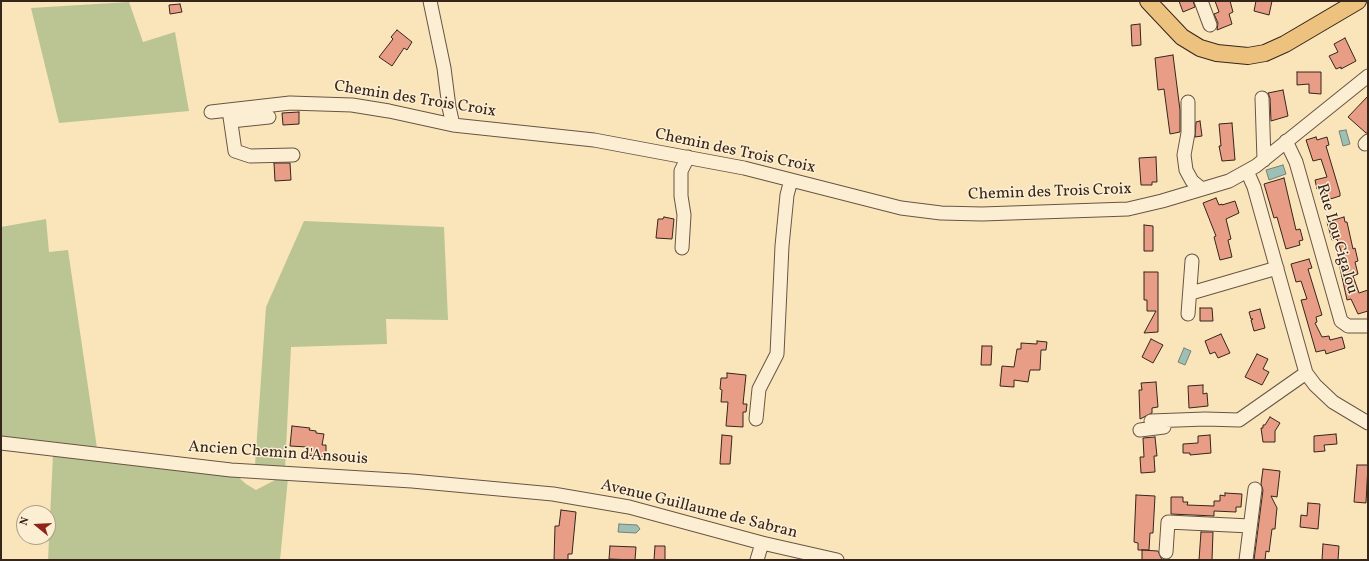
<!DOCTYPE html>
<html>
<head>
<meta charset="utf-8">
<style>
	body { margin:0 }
	#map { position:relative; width:1369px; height:561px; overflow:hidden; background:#fae5bb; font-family:Vollkorn,serif }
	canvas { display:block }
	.frame { position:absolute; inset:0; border:2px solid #36251b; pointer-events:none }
	.north { position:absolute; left:16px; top:505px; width:40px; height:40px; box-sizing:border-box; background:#fceed3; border:1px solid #ad9e89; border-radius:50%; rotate:288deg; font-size:11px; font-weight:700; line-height:16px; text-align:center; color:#36251b }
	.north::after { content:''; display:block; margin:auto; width:14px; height:18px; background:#8f2418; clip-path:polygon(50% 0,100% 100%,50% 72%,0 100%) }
</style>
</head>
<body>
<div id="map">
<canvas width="1369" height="561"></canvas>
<div class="frame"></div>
<div class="north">N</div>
</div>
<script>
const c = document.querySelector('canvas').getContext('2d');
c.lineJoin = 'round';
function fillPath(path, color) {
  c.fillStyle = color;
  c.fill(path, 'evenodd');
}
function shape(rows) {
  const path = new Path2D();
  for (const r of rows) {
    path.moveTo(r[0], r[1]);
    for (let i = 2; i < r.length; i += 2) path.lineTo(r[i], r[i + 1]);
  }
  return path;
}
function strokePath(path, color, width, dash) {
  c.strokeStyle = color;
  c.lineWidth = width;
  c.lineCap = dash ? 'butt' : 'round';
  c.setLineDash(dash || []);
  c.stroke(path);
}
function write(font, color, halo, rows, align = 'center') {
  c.font = font + ' Vollkorn,serif';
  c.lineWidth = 3;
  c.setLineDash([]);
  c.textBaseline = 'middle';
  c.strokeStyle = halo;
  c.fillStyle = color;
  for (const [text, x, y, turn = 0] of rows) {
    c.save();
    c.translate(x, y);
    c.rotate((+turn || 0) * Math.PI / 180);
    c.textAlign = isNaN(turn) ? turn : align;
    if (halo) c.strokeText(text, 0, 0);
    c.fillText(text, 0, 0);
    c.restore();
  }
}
const green = shape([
	[129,2,143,42,175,32,189,111,59,123,31,8],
	[46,219,49,252,68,250,97,448,1,438,1,227],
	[304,221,444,227,448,320,386,319,387,344,291,347,285,469,255,465,266,307],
	[53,454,236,475,246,484,256,490,275,480,288,478,280,560,48,560]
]);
const water = shape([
	[1346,130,1350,144,1343,146,1339,131,1346,130],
	[1283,165,1286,174,1269,180,1266,170,1283,165],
	[1184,348,1191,351,1185,365,1178,362,1184,348],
	[619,524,637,525,640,529,636,533,618,532,619,524]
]);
const building = shape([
	[1179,1,1193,1,1195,7,1183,12,1179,1],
	[1215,1,1230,1,1233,12,1229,14,1232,24,1217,30,1218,23,1214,14,1219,12,1215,1],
	[1256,1,1272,1,1269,15,1254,11,1256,1],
	[180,4,182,12,170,14,169,5,180,4],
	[1140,24,1141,45,1132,46,1131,25,1140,24],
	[397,30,412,42,407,50,404,48,392,66,379,57,393,39,391,37,397,30],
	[1345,38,1356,61,1341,69,1341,67,1336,69,1329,56,1338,52,1334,44,1345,38],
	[1173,55,1180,110,1180,132,1170,134,1164,89,1158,90,1155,58,1173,55],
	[1297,72,1321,72,1321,94,1309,93,1309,84,1297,85,1297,72],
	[1283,90,1288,116,1271,121,1270,98,1268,93,1283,90],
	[1368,96,1368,133,1366,133,1348,117,1368,96],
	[299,112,299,124,283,125,282,113,299,112],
	[1200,121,1202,136,1195,137,1196,122,1200,121],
	[1232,123,1235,160,1222,161,1219,146,1221,146,1219,124,1232,123],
	[1316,137,1317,140,1327,137,1329,145,1326,146,1340,193,1340,196,1327,200,1323,187,1317,189,1315,180,1327,177,1321,159,1313,161,1306,140,1316,137],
	[1156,157,1157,182,1152,182,1152,185,1141,185,1139,158,1156,157],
	[274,163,290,163,291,180,275,181,274,163],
	[1284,178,1296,230,1300,229,1303,240,1299,241,1300,245,1286,249,1277,217,1274,218,1264,184,1284,178],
	[1216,198,1219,205,1222,204,1222,205,1235,201,1239,213,1226,219,1231,239,1228,240,1232,257,1220,260,1214,237,1216,236,1203,203,1216,198],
	[664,217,674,219,672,239,656,238,658,219,663,219,664,217],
	[1344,217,1345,222,1347,222,1353,249,1355,248,1358,261,1355,262,1358,274,1353,276,1359,293,1368,290,1368,311,1358,314,1351,299,1347,300,1338,259,1343,257,1337,239,1332,240,1327,222,1344,217],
	[1144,225,1153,226,1153,251,1144,251,1144,225],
	[1309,259,1312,268,1308,269,1322,315,1316,317,1317,322,1315,323,1322,337,1329,336,1330,340,1342,337,1345,348,1326,354,1325,350,1316,352,1301,300,1307,299,1301,281,1296,282,1291,264,1309,259],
	[1144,272,1158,272,1158,332,1144,333,1156,311,1147,311,1147,300,1144,300,1144,272],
	[1200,308,1212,308,1213,321,1200,321,1200,308],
	[1260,309,1265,328,1254,331,1251,320,1253,319,1251,319,1249,312,1260,309],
	[1221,334,1230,353,1218,358,1215,352,1210,354,1205,341,1221,334],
	[1151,339,1163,345,1153,363,1142,357,1151,339],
	[1037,341,1047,342,1046,350,1041,350,1040,370,1030,370,1028,382,1014,380,1014,387,1000,386,1002,366,1014,367,1017,349,1021,349,1021,343,1037,344,1037,341],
	[982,346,992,346,991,365,981,365,982,346],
	[1257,354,1268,359,1263,369,1269,372,1262,385,1245,377,1257,354],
	[727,373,746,375,743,404,747,404,746,412,743,412,743,427,726,426,728,402,721,402,722,390,720,389,721,378,727,378,727,373],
	[1156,382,1158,407,1152,408,1152,413,1140,419,1139,390,1142,390,1141,383,1156,382],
	[1203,385,1203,394,1207,393,1208,406,1189,408,1188,386,1203,385],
	[1270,417,1280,423,1275,431,1275,442,1263,442,1261,428,1263,428,1263,425,1265,425,1270,417],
	[292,426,310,428,309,430,316,431,316,433,324,434,322,445,326,445,326,457,306,455,307,447,290,446,292,426],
	[1336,434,1337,444,1324,445,1325,451,1314,452,1314,436,1336,434],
	[722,435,732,436,730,464,720,464,722,435],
	[1210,435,1211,453,1190,455,1190,453,1183,453,1183,444,1198,443,1198,436,1210,435],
	[1155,437,1157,456,1154,456,1155,472,1141,473,1140,457,1144,457,1143,438,1155,437],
	[1357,465,1368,465,1366,503,1354,502,1357,465],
	[1263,469,1280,471,1277,497,1271,496,1277,508,1276,517,1275,529,1272,529,1269,552,1266,551,1265,560,1254,560,1263,490,1261,484,1263,469],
	[1225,493,1242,494,1241,507,1236,507,1236,512,1214,511,1214,516,1171,514,1171,497,1183,497,1183,502,1188,502,1187,505,1214,506,1214,501,1220,501,1220,495,1225,496,1225,493],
	[1136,495,1155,496,1153,533,1150,533,1149,550,1138,550,1138,543,1134,542,1136,495],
	[1308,503,1320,504,1318,529,1300,527,1301,515,1307,516,1308,503],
	[561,510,576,512,572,554,568,554,568,560,554,560,555,526,559,526,561,510],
	[1201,532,1213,532,1212,560,1199,560,1201,532],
	[1323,544,1339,546,1338,560,1322,560,1323,544],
	[610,546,636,547,635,560,609,559,610,546],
	[655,546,665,546,665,560,654,560,655,546],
	[1142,550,1158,551,1162,560,1142,560,1142,550]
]);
const minor = shape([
	[430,1,444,68,449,107,453,125],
	[1201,1,1210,25],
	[1262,98,1264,160],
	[1188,102,1188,133,1184,155,1186,170,1192,181,1202,189],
	[229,110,235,151,250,156,293,155],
	[211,112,290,103,352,105,389,111,453,125,594,140,744,168,901,208,941,213,982,214,1128,209,1162,201,1229,181,1256,166,1368,76],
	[231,121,269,117],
	[1286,141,1296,162,1341,321,1348,326,1368,326],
	[1365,144,1368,141],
	[1247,171,1254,187,1306,373,1315,385,1333,402,1368,423],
	[682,248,684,215,681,196,681,171,688,157],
	[1191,293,1277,268],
	[1188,314,1192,261],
	[756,419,759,389,777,354,782,246,787,195,791,180],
	[1151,421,1205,419,1239,420,1306,373],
	[1140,430,1164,427],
	[1,443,231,470,412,481,553,494,629,507,762,543,837,560],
	[1166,552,1168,522,1250,526],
	[757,560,762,543],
	[1246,560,1255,489]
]);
const major = shape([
	[1148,1,1182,37,1200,48,1217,53,1248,56,1265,53,1285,44,1358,1]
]);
const streetNames = [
	["Chemin des Trois Croix",415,100,9],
	["Chemin des Trois Croix",735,152,12],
	["Chemin des Trois Croix",1050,193,-2],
	["Rue Lou Cigalou",1336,239,74],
	["Ancien Chemin d'Ansouis",278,454,4],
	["Avenue Guillaume de Sabran",699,510,14]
];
fillPath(green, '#bac593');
fillPath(water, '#9ebfb4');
strokePath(water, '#748177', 1);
fillPath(building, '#e89d86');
strokePath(building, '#36251b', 1);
strokePath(minor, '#675543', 15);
strokePath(major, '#36251b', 18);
strokePath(minor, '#fceed3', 13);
strokePath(major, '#edc27e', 16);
write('16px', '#36251b', '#fceed3', streetNames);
</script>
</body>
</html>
